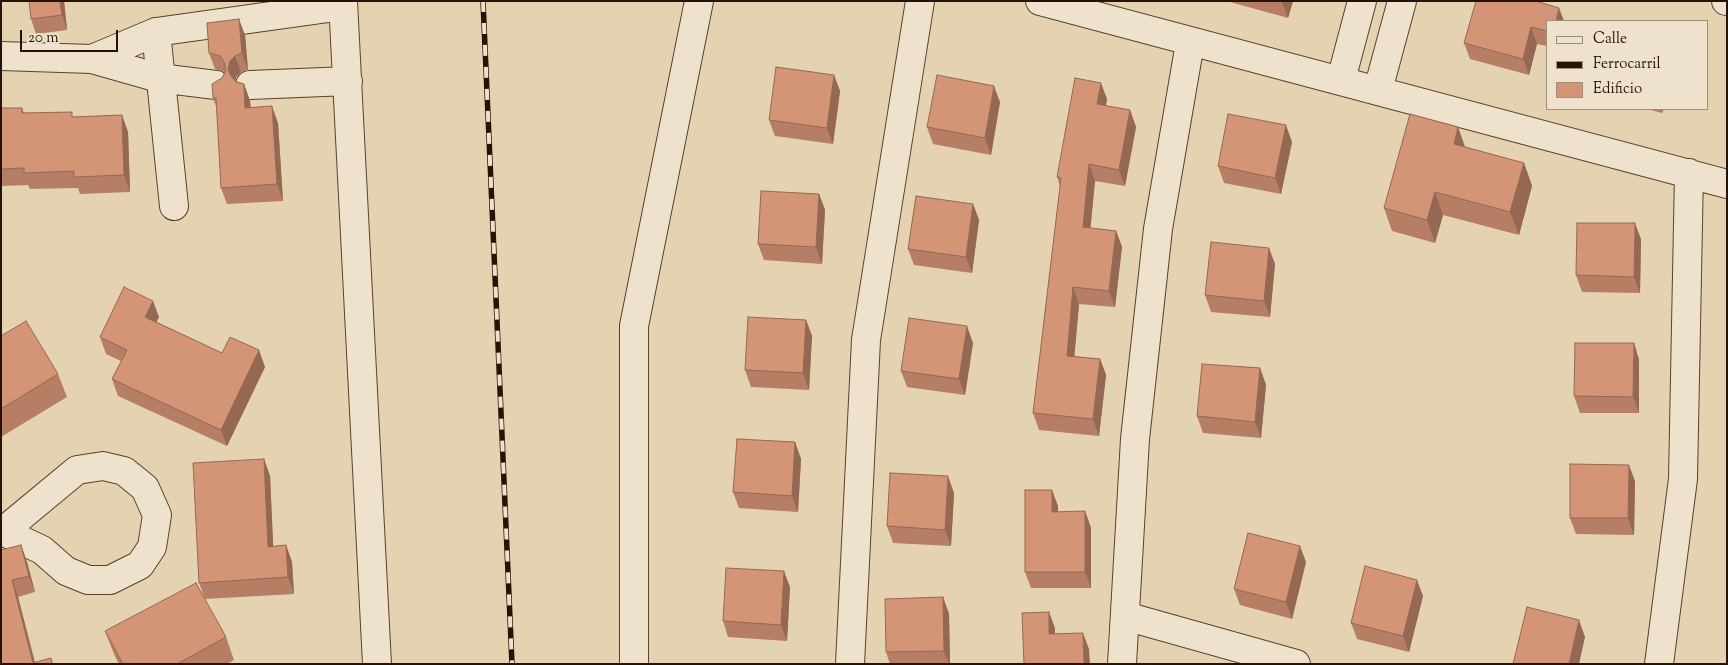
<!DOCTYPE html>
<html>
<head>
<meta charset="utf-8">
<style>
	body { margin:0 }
	#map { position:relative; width:1728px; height:665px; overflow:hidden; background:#e5d2b1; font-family:"Sorts Mill Goudy",serif }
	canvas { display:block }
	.frame { position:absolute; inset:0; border:2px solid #271204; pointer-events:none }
	.legend { position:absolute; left:1546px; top:20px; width:162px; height:90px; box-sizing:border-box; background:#eee2cc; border:1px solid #9e8f7c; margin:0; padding:6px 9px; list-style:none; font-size:15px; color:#271204 }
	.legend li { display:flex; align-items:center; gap:10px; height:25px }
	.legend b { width:25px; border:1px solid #9e8f7c }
	.scale { position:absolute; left:20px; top:30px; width:98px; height:22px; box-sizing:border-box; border:2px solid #271204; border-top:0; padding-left:6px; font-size:15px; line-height:18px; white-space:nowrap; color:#271204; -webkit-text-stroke:4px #eee2cc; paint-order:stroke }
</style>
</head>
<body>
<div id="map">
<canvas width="1728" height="665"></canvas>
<div class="frame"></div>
<ul class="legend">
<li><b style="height:6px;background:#eee2cc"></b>Calle</li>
<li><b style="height:6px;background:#271204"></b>Ferrocarril</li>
<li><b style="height:14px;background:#d49476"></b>Edificio</li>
</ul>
<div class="scale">20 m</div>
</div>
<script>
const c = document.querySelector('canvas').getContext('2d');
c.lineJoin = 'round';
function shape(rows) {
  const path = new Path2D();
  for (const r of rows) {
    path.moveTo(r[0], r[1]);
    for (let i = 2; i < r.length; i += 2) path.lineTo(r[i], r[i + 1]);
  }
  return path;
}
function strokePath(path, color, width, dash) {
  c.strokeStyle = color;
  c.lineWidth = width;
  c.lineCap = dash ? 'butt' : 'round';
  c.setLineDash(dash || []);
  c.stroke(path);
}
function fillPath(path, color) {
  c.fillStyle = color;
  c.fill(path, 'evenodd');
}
const minor = shape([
	[343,1,377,664],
	[1040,1,1727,184],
	[1726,1,1727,1],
	[156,32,174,206],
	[1,56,92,59,159,78,216,85],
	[92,59,156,32,343,6],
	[1341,80,1362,1],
	[250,85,348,81],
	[1378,90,1402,1],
	[1,533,77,470,103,466,124,471,145,488,157,515,152,547,140,565,110,580,88,580,66,571,42,550,4,532],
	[1125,616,1296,664],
	[634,664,634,326,699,1],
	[850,664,866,340,920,1],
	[1122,664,1135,439,1158,229,1190,43],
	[1659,664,1683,479,1689,173]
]);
const rail = shape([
	[483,1,512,664]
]);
const wall = shape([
	[64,1,67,30,36,34,31,19],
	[1229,1,1293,1,1288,18,1230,2],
	[1547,21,1547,46,1537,44,1529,75,1470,59,1464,43],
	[245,35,248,70,241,72,236,77,236,81,244,84,250,101,251,108,278,123,283,201,227,204,221,188,217,109,213,98,225,72,215,69,209,53],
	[834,75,840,91,833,144,775,136,769,120],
	[1107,99,1106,106,1130,110,1136,127,1125,186,1095,181,1090,228,1116,231,1122,247,1115,307,1079,304,1074,356,1100,359,1106,375,1099,436,1039,430,1033,413,1060,186,1057,177],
	[1000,102,991,155,933,144,927,127],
	[1,108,22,108,24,113,74,117,122,115,128,132,130,192,80,194,78,188,30,189,28,185,1,186],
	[1647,109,1664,109,1662,113],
	[1458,127,1465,147,1524,163,1532,186,1519,235,1443,215,1435,243,1392,231,1384,208],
	[1292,142,1281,194,1224,183,1218,166],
	[819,194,825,210,822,264,764,260,758,244],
	[973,204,979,220,972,273,914,265,908,249],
	[1641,239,1640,293,1582,292,1576,275],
	[1275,264,1270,317,1211,312,1205,295],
	[159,317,156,322,222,353,265,367,227,446,118,396,112,379,121,361,106,354,100,337],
	[806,320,812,336,809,390,751,387,745,370],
	[1,336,58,374,67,397,1,437],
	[973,343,965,395,907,387,901,371],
	[1634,343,1639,360,1639,413,1580,413,1574,396],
	[1260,368,1266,385,1261,438,1203,433,1197,416],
	[795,442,801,459,798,512,739,508,733,492],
	[264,459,270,476,273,546,286,545,292,562,294,594,205,599,199,583],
	[1635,481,1634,535,1576,534,1570,518],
	[954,493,951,546,893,543,887,526],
	[1058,506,1058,512,1085,511,1091,528,1091,588,1031,588,1025,572],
	[21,545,27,562,35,592,18,597,35,662,51,658,53,664,1,664,1,550],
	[1306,562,1292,619,1240,605,1234,589],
	[790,587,787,641,728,637,723,621],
	[1423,596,1409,652,1357,639,1351,623],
	[943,597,949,614,950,664,890,664,886,652],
	[105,631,226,637,234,660,227,664,119,664,114,654]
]);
const shadedWall = shape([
	[60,1,64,1,67,30,62,15],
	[1283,1,1293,1,1288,18,1282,2],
	[1559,8,1564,21,1556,21],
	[239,19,245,35,248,70,242,53],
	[1531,27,1537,44,1529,75,1523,59],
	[235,56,241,72,236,77,234,86,228,70,230,61],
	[834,75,840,91,833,144,827,128],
	[1101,83,1107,99,1103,121,1097,104],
	[244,84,250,101,251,125,245,108],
	[994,86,1000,102,991,155,985,138],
	[272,106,278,123,283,201,277,184],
	[1130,110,1136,127,1125,186,1119,170],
	[122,115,128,132,130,192,124,175],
	[1286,125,1292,142,1281,194,1275,178],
	[1458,127,1466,150,1454,144],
	[1524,163,1532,186,1519,235,1510,212],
	[1089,164,1095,181,1089,244,1083,227],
	[1435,192,1443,215,1435,243,1427,220],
	[819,194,825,210,822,264,816,247],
	[973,204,979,220,972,273,966,257],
	[1635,223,1641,239,1640,293,1634,277],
	[1116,231,1122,247,1115,307,1109,291],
	[1269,248,1275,264,1270,317,1264,301],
	[1073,287,1079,304,1073,372,1067,356],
	[153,301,159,317,151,333,145,317],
	[806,320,812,336,809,390,803,373],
	[967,326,973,343,965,395,959,379],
	[1634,343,1639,360,1639,413,1633,397],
	[259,350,265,367,227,446,221,430],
	[1100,359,1106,375,1099,436,1093,419],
	[1260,368,1266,385,1261,438,1255,422],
	[795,442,801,459,798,512,792,496],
	[264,459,270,476,274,563,268,547],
	[1629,465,1635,481,1634,535,1628,518],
	[948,476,954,493,951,546,945,530],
	[1052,490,1058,506,1058,528,1052,512],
	[1085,511,1091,528,1091,588,1085,572],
	[21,545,27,562,35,592,29,576],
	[286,545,292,562,294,594,288,577],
	[1300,546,1306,562,1292,619,1286,602],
	[784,571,790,587,787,641,781,625],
	[12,580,18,597,35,664,34,664],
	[1417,580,1423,596,1409,652,1403,636],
	[943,597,949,614,950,664,949,664,944,651],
	[1049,612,1055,628,1055,650,1049,634],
	[1579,620,1585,637,1579,664,1569,664],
	[1083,633,1089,649,1090,664,1084,664]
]);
const building = shape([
	[29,1,60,1,62,15,31,19,29,1],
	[1476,1,1536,1,1559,8,1556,21,1547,21,1547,31,1531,27,1523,59,1464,43,1476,1],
	[239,19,242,53,235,56,230,61,228,70,231,76,236,82,244,84,245,108,272,106,277,184,221,188,216,98,213,98,212,84,222,78,226,70,224,62,220,56,209,53,207,23,239,19],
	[776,67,834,75,827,128,769,120,776,67],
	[937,75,994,86,985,138,927,127,937,75],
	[1075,78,1101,83,1097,104,1130,110,1119,170,1089,164,1083,227,1116,231,1109,291,1073,287,1067,356,1100,359,1093,419,1033,413,1061,178,1057,177,1075,78],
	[1,108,22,108,22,113,72,112,72,117,122,115,124,175,74,177,74,171,24,173,24,168,1,169,1,108],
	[1228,114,1286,125,1275,178,1218,166,1228,114],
	[1410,114,1458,127,1454,144,1524,163,1510,212,1435,192,1427,220,1384,208,1410,114],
	[761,191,819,194,816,247,758,244,761,191],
	[916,196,973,204,966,257,908,249,916,196],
	[1577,223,1635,223,1634,277,1576,275,1577,223],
	[1211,242,1269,248,1264,301,1205,295,1211,242],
	[124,287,153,301,145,317,190,338,222,353,230,337,259,350,221,430,112,379,127,350,100,337,124,287],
	[748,317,806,320,803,373,745,370,748,317],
	[909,318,967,326,959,379,901,371,909,318],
	[26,321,58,374,1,409,1,336,26,321],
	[1575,343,1634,343,1633,397,1574,396,1575,343],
	[1202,364,1260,368,1255,422,1197,416,1202,364],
	[737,439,795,442,792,496,733,492,737,439],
	[264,459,268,547,286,545,288,577,199,583,193,463,264,459],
	[1570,464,1629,465,1628,518,1570,518,1570,464],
	[890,473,948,476,945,530,887,526,890,473],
	[1025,490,1052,490,1052,512,1085,511,1085,572,1025,572,1025,490],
	[1248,533,1300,546,1286,602,1234,589,1248,533],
	[21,545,29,576,12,580,33,663,51,658,52,664,1,664,1,550,21,545],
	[1365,566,1417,580,1403,636,1351,623,1365,566],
	[726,568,784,571,781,625,723,621,726,568],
	[196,583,226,637,177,664,123,664,105,631,196,583],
	[943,597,944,651,886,652,885,599,943,597],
	[1527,607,1579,620,1569,664,1513,664,1527,607],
	[1049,612,1049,634,1083,633,1084,664,1024,664,1022,613,1049,612]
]);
strokePath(minor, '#56422f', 30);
strokePath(minor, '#eee2cc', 28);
strokePath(rail, '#271204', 5.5);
strokePath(rail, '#eee2cc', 4, [11]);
fillPath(wall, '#b67f65');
fillPath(shadedWall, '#946853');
fillPath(building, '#d49476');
strokePath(building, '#946853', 1);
</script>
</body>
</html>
